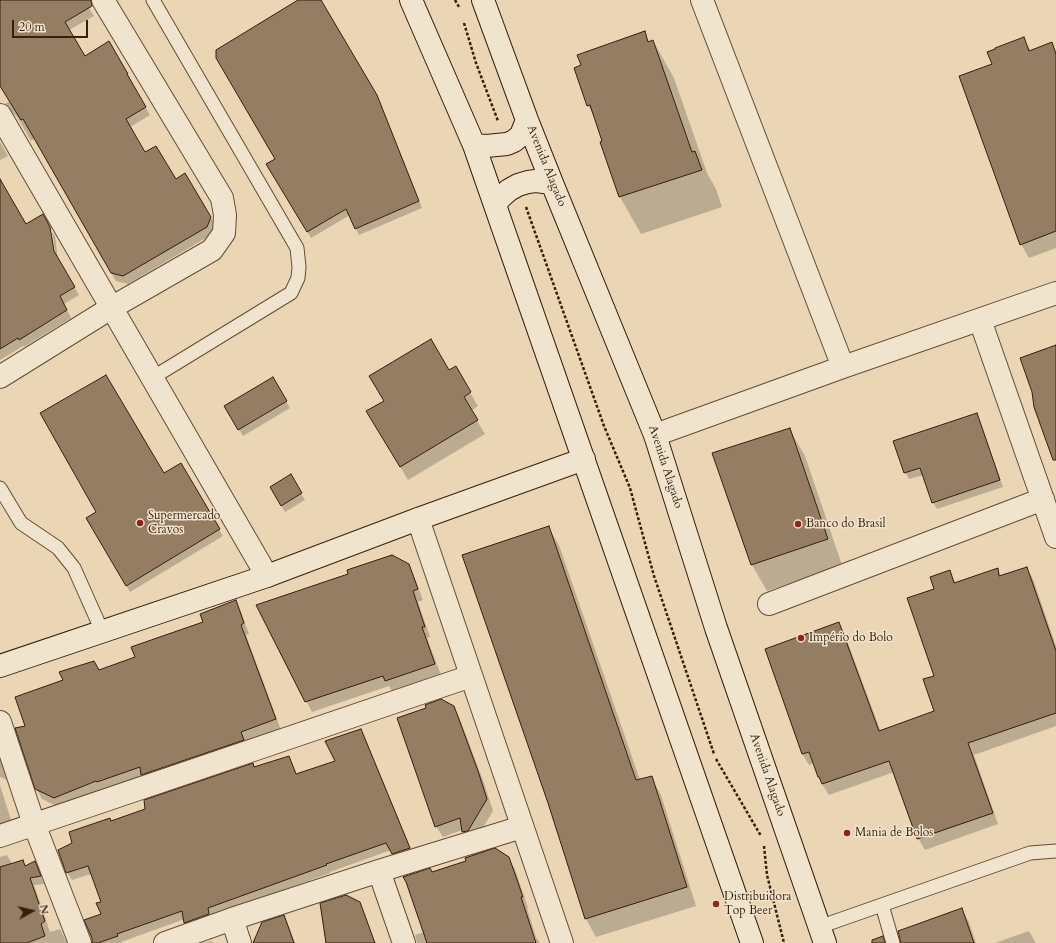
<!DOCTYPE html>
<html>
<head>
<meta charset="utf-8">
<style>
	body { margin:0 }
	#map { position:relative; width:1056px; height:943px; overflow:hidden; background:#ead6b4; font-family:Cardo,serif }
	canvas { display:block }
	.north { position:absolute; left:12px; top:891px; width:40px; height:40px; -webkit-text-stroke:3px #f1e4ce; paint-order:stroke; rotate:82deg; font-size:11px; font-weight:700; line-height:16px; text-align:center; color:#381d0b }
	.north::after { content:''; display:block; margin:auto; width:14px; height:18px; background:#381d0b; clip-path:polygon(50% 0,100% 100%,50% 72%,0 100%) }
	.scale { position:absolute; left:12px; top:20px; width:76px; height:18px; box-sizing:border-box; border:2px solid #381d0b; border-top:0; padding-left:5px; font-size:12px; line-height:14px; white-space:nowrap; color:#381d0b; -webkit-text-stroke:3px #f1e4ce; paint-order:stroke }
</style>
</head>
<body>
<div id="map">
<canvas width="1056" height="943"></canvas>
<div class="north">N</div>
<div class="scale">20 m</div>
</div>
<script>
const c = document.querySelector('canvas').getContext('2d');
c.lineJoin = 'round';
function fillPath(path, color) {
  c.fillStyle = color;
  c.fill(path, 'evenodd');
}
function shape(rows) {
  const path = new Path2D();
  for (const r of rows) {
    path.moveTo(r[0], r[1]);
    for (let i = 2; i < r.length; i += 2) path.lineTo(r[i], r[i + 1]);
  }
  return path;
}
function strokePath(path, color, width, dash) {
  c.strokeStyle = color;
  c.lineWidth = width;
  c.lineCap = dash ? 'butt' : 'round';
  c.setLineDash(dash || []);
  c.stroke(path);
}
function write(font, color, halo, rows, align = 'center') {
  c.font = font + ' Cardo,serif';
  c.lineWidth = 3;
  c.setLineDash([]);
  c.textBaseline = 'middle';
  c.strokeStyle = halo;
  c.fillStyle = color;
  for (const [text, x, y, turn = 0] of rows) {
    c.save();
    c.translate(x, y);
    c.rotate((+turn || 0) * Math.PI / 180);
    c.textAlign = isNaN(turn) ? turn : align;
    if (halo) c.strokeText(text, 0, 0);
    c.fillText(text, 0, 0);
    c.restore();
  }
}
const shadow = shape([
	[0,0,84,0,94,16,69,30,84,57,108,43,132,82,131,82,150,115,130,127,145,154,175,181,185,174,215,225,211,235,128,284,116,281,35,138,31,141,17,117,12,112,9,111,5,104,10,101,0,76],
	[300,0,320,0,380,102,422,208,359,235,350,215,311,238,267,164,277,159],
	[644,33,650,43,653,41,674,78,707,173,716,189,722,207,641,234,620,197,601,143,604,142,595,118,588,105],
	[1024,39,1031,51,1051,43,1056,51,1056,248,1029,258,1021,244,993,65],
	[0,142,8,156,0,160],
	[0,181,26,225,54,256,56,256,52,232,55,236,58,260,79,295,64,304,71,318,24,347,23,346,0,360],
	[455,367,478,406,471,411,485,434,408,480,368,412],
	[273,379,290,408,243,436,226,406],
	[976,414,980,421,1003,487,937,509,933,502,924,475,909,479,905,472],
	[790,430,805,456,842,565,767,591,752,565],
	[181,465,223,536,130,592,88,518],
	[290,476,305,500,285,512,271,488],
	[548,527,559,545,640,780,651,777,661,795,696,906,596,937,586,919,549,802],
	[408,565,414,576,423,600,418,602,430,637,427,638,441,675,392,691,389,686,312,712,257,606],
	[1026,568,1033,579,1056,646,1056,726,974,755,998,824,925,850,918,838,894,772,829,795,822,784,814,763,809,765,802,754,766,650,839,623,845,635,881,732,936,712,935,589,949,571,956,583,997,569,1002,577],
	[236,601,241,612,249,634,246,635,281,730,60,808,42,799,36,788,26,726,99,671,137,658,204,622],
	[454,707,460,719,484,783,493,811,474,842,469,843,462,830,443,837,436,826,428,708],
	[361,730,365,738,414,856,397,861,391,850,330,872,330,873,212,916,190,930,185,923,185,919,121,942,122,943,94,943,102,915,102,902,91,874,72,880,67,872,111,822,254,768,288,757,293,765,297,775,337,761],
	[0,758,7,780,0,777],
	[0,785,11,820,0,824],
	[7,855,11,862,12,864,25,867,35,863,39,870,44,884,34,885,50,932,60,929,67,943,0,943,0,857],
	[508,858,515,869,528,908,527,908,536,937,540,943,417,943,415,935,424,932,432,873],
	[962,910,969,922,976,943,913,943],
	[284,916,288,924,295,943,254,943],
	[1029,931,1036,943,995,943],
	[212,941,213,943,205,943]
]);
const building = shape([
	[0,0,91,0,92,6,65,22,85,56,109,41,128,74,127,74,146,107,126,119,145,152,156,146,176,179,185,173,211,217,207,227,123,276,111,273,23,119,21,120,0,86,0,0],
	[298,0,321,0,377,95,419,201,355,229,346,209,307,232,266,164,275,159,216,58,216,50,298,0],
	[645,31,648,42,653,40,692,152,695,151,702,170,619,197,600,142,602,141,590,105,587,106,574,68,581,65,577,55,645,31],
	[1024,37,1029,51,1052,42,1056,54,1056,231,1020,245,959,76,992,64,987,52,995,49,995,48,1024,37],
	[0,179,26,224,43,214,50,227,54,251,75,287,60,296,67,310,19,340,18,338,0,349,0,179],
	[431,339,449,370,456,366,471,392,464,397,478,420,400,467,366,411,384,401,369,376,431,339],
	[1056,345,1056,460,1053,460,1034,407,1032,392,1020,358,1056,345],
	[106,375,164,473,181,463,220,529,126,586,86,518,96,512,40,413,106,375],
	[273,377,287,401,238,430,224,406,273,377],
	[977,413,1000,480,932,503,920,468,904,473,893,441,977,413],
	[790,428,828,539,751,565,712,453,790,428],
	[291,474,302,493,281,506,270,487,291,474],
	[549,526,636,780,652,776,687,887,585,919,548,803,462,555,549,526],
	[392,555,409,564,418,589,413,591,425,627,422,627,435,664,385,681,383,676,305,702,256,605,348,574,347,570,392,555],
	[1027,567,1056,651,1056,713,968,743,993,813,917,839,889,761,822,784,819,777,818,777,809,752,802,754,765,649,839,622,879,731,934,711,923,679,934,676,907,598,934,589,930,577,950,570,954,583,998,568,999,576,1027,567],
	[236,600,244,623,241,625,276,719,241,732,244,740,141,775,140,767,97,782,96,781,54,798,35,789,15,728,25,726,15,697,63,680,59,672,94,661,99,670,135,657,131,647,203,622,200,614,236,600],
	[441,699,454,706,478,771,487,799,468,831,462,832,460,818,435,827,397,718,426,708,425,705,441,699],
	[361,729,410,848,392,854,386,843,326,864,327,865,208,908,209,914,184,923,182,911,117,934,118,936,98,943,92,943,92,938,84,920,101,914,96,903,101,902,88,866,66,873,58,850,72,843,69,832,110,818,111,821,145,809,144,800,253,763,254,767,289,756,296,774,335,761,325,741,361,729],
	[495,848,509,857,523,897,521,897,536,943,427,943,406,882,403,877,430,868,432,872,466,861,465,858,495,848],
	[23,860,25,866,35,861,41,876,30,878,45,921,41,924,45,936,27,943,0,943,0,867,23,860],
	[346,895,360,902,375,943,326,943,320,903,346,895],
	[962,908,974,943,901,943,898,931,962,908],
	[284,915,294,943,253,943,262,922,284,915],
	[883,936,885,943,872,943,872,940,883,936]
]);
const path = shape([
	[455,0,459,7],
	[464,23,476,63,498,121],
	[526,207,604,426,630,488,654,576,714,754],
	[716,759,761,836],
	[764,846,767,875,784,943]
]);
const lane = shape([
	[152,378,291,293,298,278,299,267,297,248,153,0],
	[0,488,21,523,58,548,74,568,102,631],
	[882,905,893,943],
	[819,927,1030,853,1056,851]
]);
const street = shape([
	[702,0,843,367],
	[0,115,267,576],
	[980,320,1056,537],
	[0,377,111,308,212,250,224,233,225,215,222,198,103,0],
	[655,435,843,367,1056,293],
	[418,519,562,943],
	[769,604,1043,499],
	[0,722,34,824,80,943],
	[0,836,471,676],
	[379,871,404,943],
	[232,919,240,943],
	[165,943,232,919,379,871,522,827]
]);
const secondary = shape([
	[411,0,474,145,752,943],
	[483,0,527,120,552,183,655,435,716,628,825,943],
	[474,145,486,146,507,144,514,141,521,135,527,120],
	[495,204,501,197,509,190,518,185,528,182,536,181,552,183],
	[0,666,267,576,418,519,584,459]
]);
const markers = [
	[140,523,4,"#8f2418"],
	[798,524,4,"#8f2418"],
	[801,638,4,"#8f2418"],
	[847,833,4,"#8f2418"],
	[716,904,4,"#8f2418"]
];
const streetNames = [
	["Avenida Alagado",546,166,68],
	["Avenida Alagado",665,467,72],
	["Avenida Alagado",767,775,71]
];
const poiNames = [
	["Supermercado",148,516],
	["Cravos",148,530],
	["Banco do Brasil",806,524],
	["Império do Bolo",809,638],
	["Mania de Bolos",855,833],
	["Distribuidora",724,897],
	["Top Beer",724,911]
];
fillPath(shadow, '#0003');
fillPath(building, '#957d63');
strokePath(building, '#381d0b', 1);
strokePath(lane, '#644b35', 15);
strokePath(street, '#644b35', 24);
strokePath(secondary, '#381d0b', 24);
strokePath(path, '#381d0b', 2.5, [3, 2]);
strokePath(lane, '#f1e4ce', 13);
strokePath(street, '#f1e4ce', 22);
strokePath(secondary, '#f1e4ce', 22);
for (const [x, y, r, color] of markers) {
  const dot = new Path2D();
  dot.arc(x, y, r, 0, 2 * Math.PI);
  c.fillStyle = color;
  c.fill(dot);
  strokePath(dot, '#f1e4ce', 1.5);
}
write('12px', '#381d0b', '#f1e4ce', streetNames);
write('12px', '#381d0b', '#f1e4ce', poiNames, 'left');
</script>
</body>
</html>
